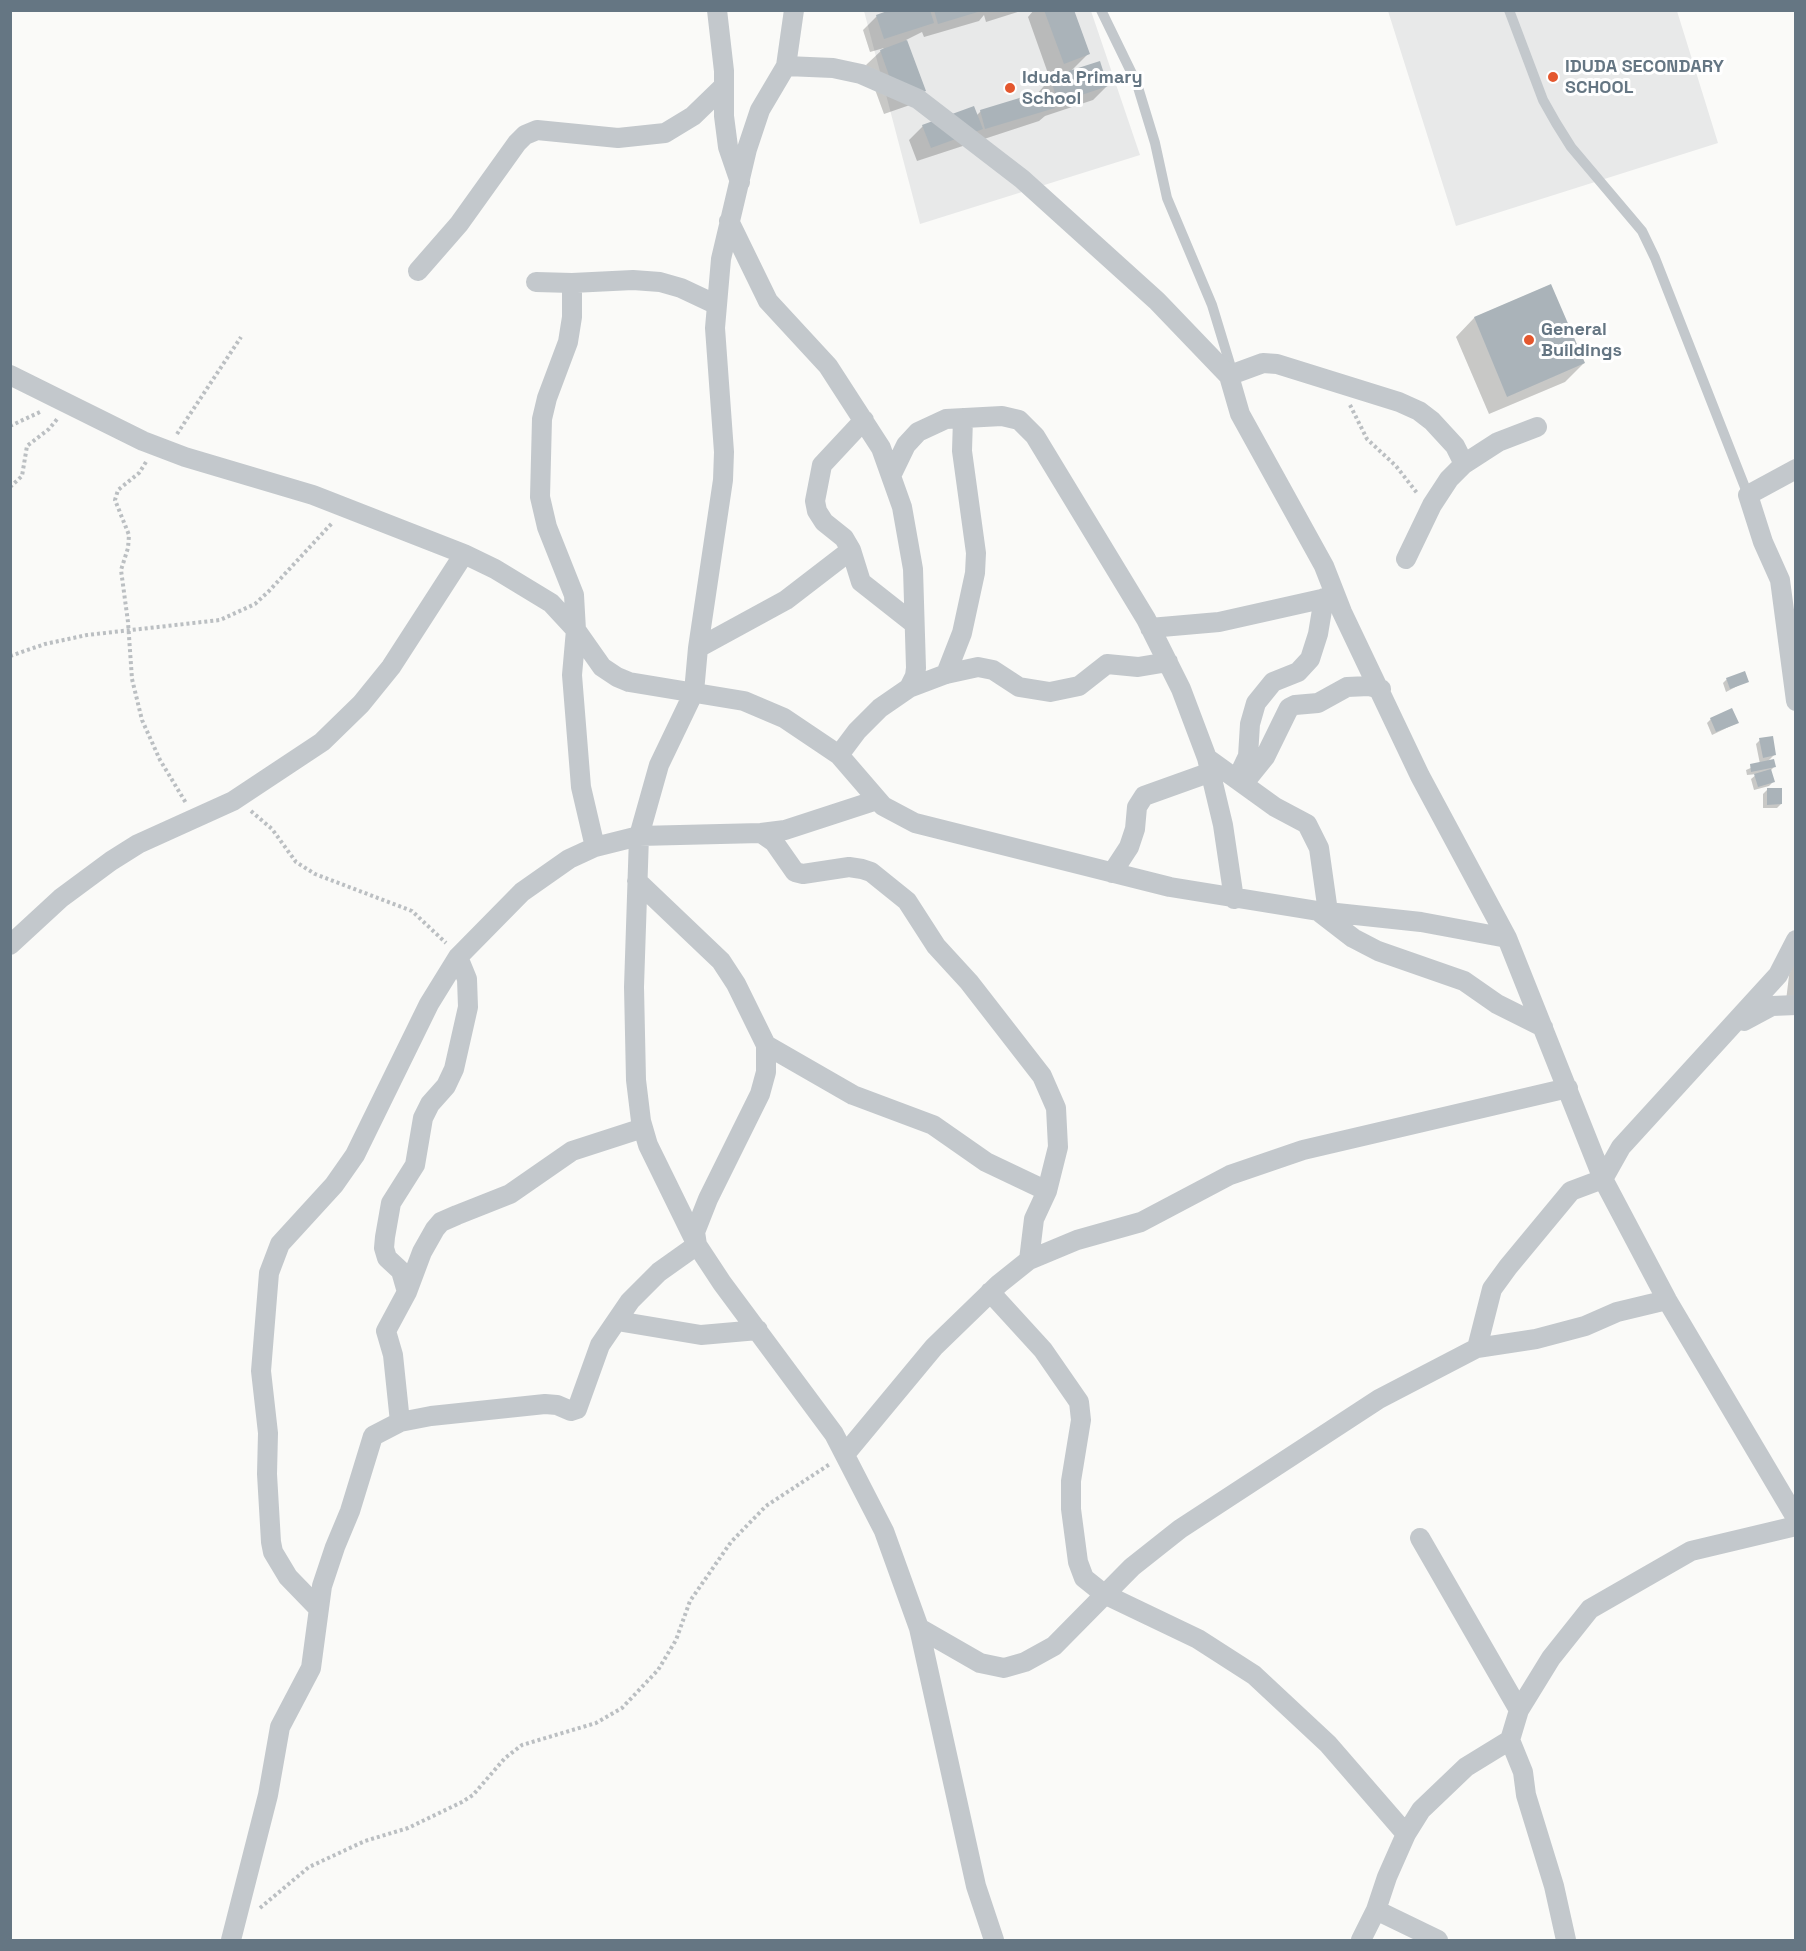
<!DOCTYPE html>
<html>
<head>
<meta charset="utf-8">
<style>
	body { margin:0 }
	#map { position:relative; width:1806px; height:1951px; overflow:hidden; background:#fafaf8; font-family:"Space Grotesk",sans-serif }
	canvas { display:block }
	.frame { position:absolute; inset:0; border:12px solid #657683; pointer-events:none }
</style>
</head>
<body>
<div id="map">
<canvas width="1806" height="1951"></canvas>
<div class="frame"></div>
</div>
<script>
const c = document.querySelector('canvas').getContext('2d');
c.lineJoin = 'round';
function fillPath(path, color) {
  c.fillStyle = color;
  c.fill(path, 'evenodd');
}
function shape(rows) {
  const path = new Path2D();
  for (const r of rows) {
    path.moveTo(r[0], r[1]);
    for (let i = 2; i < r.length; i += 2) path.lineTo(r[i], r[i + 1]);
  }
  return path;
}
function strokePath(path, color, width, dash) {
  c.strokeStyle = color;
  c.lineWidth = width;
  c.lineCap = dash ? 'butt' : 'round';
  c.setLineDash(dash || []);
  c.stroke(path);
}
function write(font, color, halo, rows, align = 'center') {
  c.font = font + ' "Space Grotesk",sans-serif';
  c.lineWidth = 6;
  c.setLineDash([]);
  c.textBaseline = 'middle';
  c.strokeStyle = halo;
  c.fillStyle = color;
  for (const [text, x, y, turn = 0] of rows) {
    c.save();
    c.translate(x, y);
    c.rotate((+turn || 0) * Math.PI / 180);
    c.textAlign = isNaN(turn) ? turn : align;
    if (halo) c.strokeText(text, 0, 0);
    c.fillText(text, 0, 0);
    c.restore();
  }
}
const built = shape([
	[864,11,1091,11,1140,155,920,224],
	[1388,11,1677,11,1718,143,1456,226]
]);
const shadow = shape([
	[895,10,1024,10,986,22,984,15,979,21,924,37,922,32,906,40,910,105,884,114,866,65,884,48,870,52,863,30,877,16],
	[1034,10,1072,10,1088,54,1070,72,1107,86,1093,100,1045,116,1039,121,917,161,909,140,923,126,976,116,981,111,1037,94,1050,79,1028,17],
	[1550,286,1584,363,1565,382,1489,414,1456,337,1474,318],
	[1727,679,1747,681,1726,692,1723,683],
	[1711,719,1737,723,1712,735,1707,723],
	[1760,740,1774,755,1767,762,1774,767,1770,771,1773,782,1769,786,1754,790,1751,779,1757,774,1747,775,1746,770,1760,764,1756,744],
	[1767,790,1781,804,1777,808,1763,808,1763,794],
	[1796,955,1796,1010,1785,1009,1791,959]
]);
const building = shape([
	[890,10,930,10,934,23,884,39,876,15],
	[934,10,981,10,981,11,938,24],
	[1044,10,1074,10,1090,54,1064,64],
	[907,40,926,91,898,101,880,50],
	[1100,61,1108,86,1058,103,1050,77],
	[1049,89,1055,108,985,129,980,110],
	[974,106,983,129,931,148,922,125],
	[1551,284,1585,363,1507,397,1474,317],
	[1745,671,1749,682,1730,689,1726,678],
	[1732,708,1739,723,1716,732,1710,718],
	[1773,736,1776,755,1763,758,1759,738],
	[1774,759,1776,767,1751,772,1750,764],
	[1771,769,1775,782,1758,787,1754,774],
	[1767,788,1782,788,1782,804,1767,805]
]);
const path = shape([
	[1350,405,1367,439,1396,466,1417,493],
	[10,426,40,412],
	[177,434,241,337],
	[146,462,139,473,118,490,115,500,129,535,128,548,121,570,128,622,132,679,142,720,160,760,186,803],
	[10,487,22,476,27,446,49,429,58,418],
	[10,656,45,644,87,635,220,620,255,604,269,591,333,522],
	[251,811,272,829,296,862,315,874,412,911,446,943],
	[260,1908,309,1867,365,1841,408,1828,462,1802,473,1795,505,1758,522,1745,596,1723,622,1708,658,1670,676,1640,690,1601,731,1542,766,1506,830,1464]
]);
const service = shape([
	[1101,10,1137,84,1155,143,1167,198,1212,305,1233,374],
	[1509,10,1543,100,1556,123,1571,147,1642,231,1655,258,1748,495]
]);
const minor = shape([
	[717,10,724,71,724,116,728,147,740,182],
	[794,10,786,66,760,110,747,149,721,259,715,328,724,452,723,480,698,648,694,692,659,765,639,836,634,987,636,1080,641,1121,648,1145,697,1245,722,1283,834,1434,884,1531,919,1628,976,1886,994,1940],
	[786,66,833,68,861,74,918,99,1022,179,1157,301,1229,376,1240,414,1324,566,1342,612,1420,776,1507,938,1603,1179,1667,1300,1796,1518],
	[729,221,768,301,828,366,881,448,902,507,913,569,916,668,915,676,909,688],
	[418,271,459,224,517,143,525,135,537,130,618,138,665,133,693,116,724,86],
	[536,282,572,283,633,280,660,282,681,288,715,304],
	[572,283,572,317,568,342,547,398,542,419,540,497,547,527,574,595,576,630,572,675,581,787,595,847],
	[1233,374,1263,363,1277,364,1399,402,1419,411,1432,421,1455,446,1464,464],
	[10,375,143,441,185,457,313,495,464,554,495,569,551,603,576,630,602,667,617,677,629,682,744,701,784,718,839,755,883,806,915,823,1170,887,1318,911,1421,922,1507,938],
	[864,420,822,465,815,501,817,511,824,522,844,538,851,550,861,582,913,623],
	[1796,469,1748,495,1763,542,1780,580,1796,701],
	[891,476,906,445,918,432,946,419,1002,416,1019,420,1035,436,1146,619,1181,689,1207,758,1223,825,1234,899],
	[1406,559,1432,505,1449,479,1464,464,1498,442,1537,427],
	[1150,628,1219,622,1335,596],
	[698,648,786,600,851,550],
	[946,674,962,633,975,573,976,553,962,451,963,418],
	[839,755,857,731,880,708,909,688,946,674,978,667,993,670,1019,687,1050,692,1079,686,1107,664,1138,667,1168,662],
	[1207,758,1275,807,1307,824,1319,848,1328,912],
	[1237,779,1248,756,1250,724,1256,703,1273,682,1298,672,1310,659,1318,634,1324,598],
	[1244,783,1265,757,1289,708,1295,705,1318,703,1347,687,1369,686,1381,689],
	[761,833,774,842,795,872,803,874,849,867,862,869,871,872,907,901,936,946,969,982,1042,1076,1056,1108,1058,1147,1047,1191,1034,1219,1029,1260],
	[1112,873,1129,847,1135,829,1137,807,1144,796,1211,772],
	[637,881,721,961,736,984,766,1045,853,1095,933,1125,986,1162,1047,1191],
	[1318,911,1353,938,1378,951,1464,981,1497,1004,1543,1027],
	[10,945,61,898,111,861,138,844,233,801,322,742,361,704,391,667,464,554],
	[1744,1021,1772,1006,1796,1005],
	[407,1292,401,1271,387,1258,384,1248,385,1237,391,1203,415,1165,423,1118,430,1104,446,1086,454,1069,468,1007,467,979,458,957],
	[990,1292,1043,1350,1079,1402,1081,1420,1071,1481,1071,1509,1078,1562,1084,1578,1104,1594,1198,1639,1254,1675,1328,1744,1406,1834],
	[617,1321,701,1335,758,1330],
	[1477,1348,1492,1289,1508,1267,1571,1191,1603,1179,1621,1147,1778,975,1796,940],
	[400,1422,393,1355,386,1331,407,1292,422,1252,435,1229,441,1222,457,1215,510,1194,572,1151,643,1128],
	[846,1453,934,1347,999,1284,1029,1260,1077,1240,1141,1222,1230,1175,1303,1150,1568,1088],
	[1420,1538,1519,1710],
	[319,1609,288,1577,273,1552,271,1542,267,1474,268,1433,261,1371,269,1273,280,1244,334,1185,355,1155,429,1004,458,957,522,892,569,859,595,847,639,836,761,833,785,830,877,800],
	[919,1628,980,1663,1004,1668,1025,1662,1054,1646,1132,1567,1180,1529,1379,1399,1477,1348,1536,1339,1585,1326,1617,1312,1667,1300],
	[1510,1740,1523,1772,1526,1795,1554,1886,1566,1940],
	[1376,1910,1438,1940],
	[231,1940,268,1795,280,1727,311,1668,322,1586,335,1547,350,1511,373,1436,400,1422,431,1416,545,1404,557,1405,571,1411,577,1409,600,1345,630,1301,659,1272,697,1245,695,1232,708,1199,760,1094,766,1072,766,1045],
	[1361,1940,1376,1910,1387,1877,1406,1834,1421,1810,1466,1767,1510,1740,1519,1710,1551,1658,1590,1609,1691,1551,1796,1526]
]);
const markers = [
	[1553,77,6,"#e4572e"],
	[1010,88,6,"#e4572e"],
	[1529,340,6,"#e4572e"]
];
const poiNames = [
	["IDUDA SECONDARY",1565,67],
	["SCHOOL",1565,88],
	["Iduda Primary",1022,78],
	["School",1022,99],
	["General",1541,330],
	["Buildings",1541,351]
];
fillPath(built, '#e8e9e9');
fillPath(shadow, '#0003');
fillPath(building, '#aab3b9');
strokePath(path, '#bbbfc2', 4, [3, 3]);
strokePath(service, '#c3c8cc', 10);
strokePath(minor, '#c3c8cc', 20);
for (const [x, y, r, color] of markers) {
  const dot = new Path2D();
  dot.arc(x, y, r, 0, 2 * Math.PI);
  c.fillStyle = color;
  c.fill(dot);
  strokePath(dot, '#fff', 2);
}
write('bold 18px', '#657683', '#fff', poiNames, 'left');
</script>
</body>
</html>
